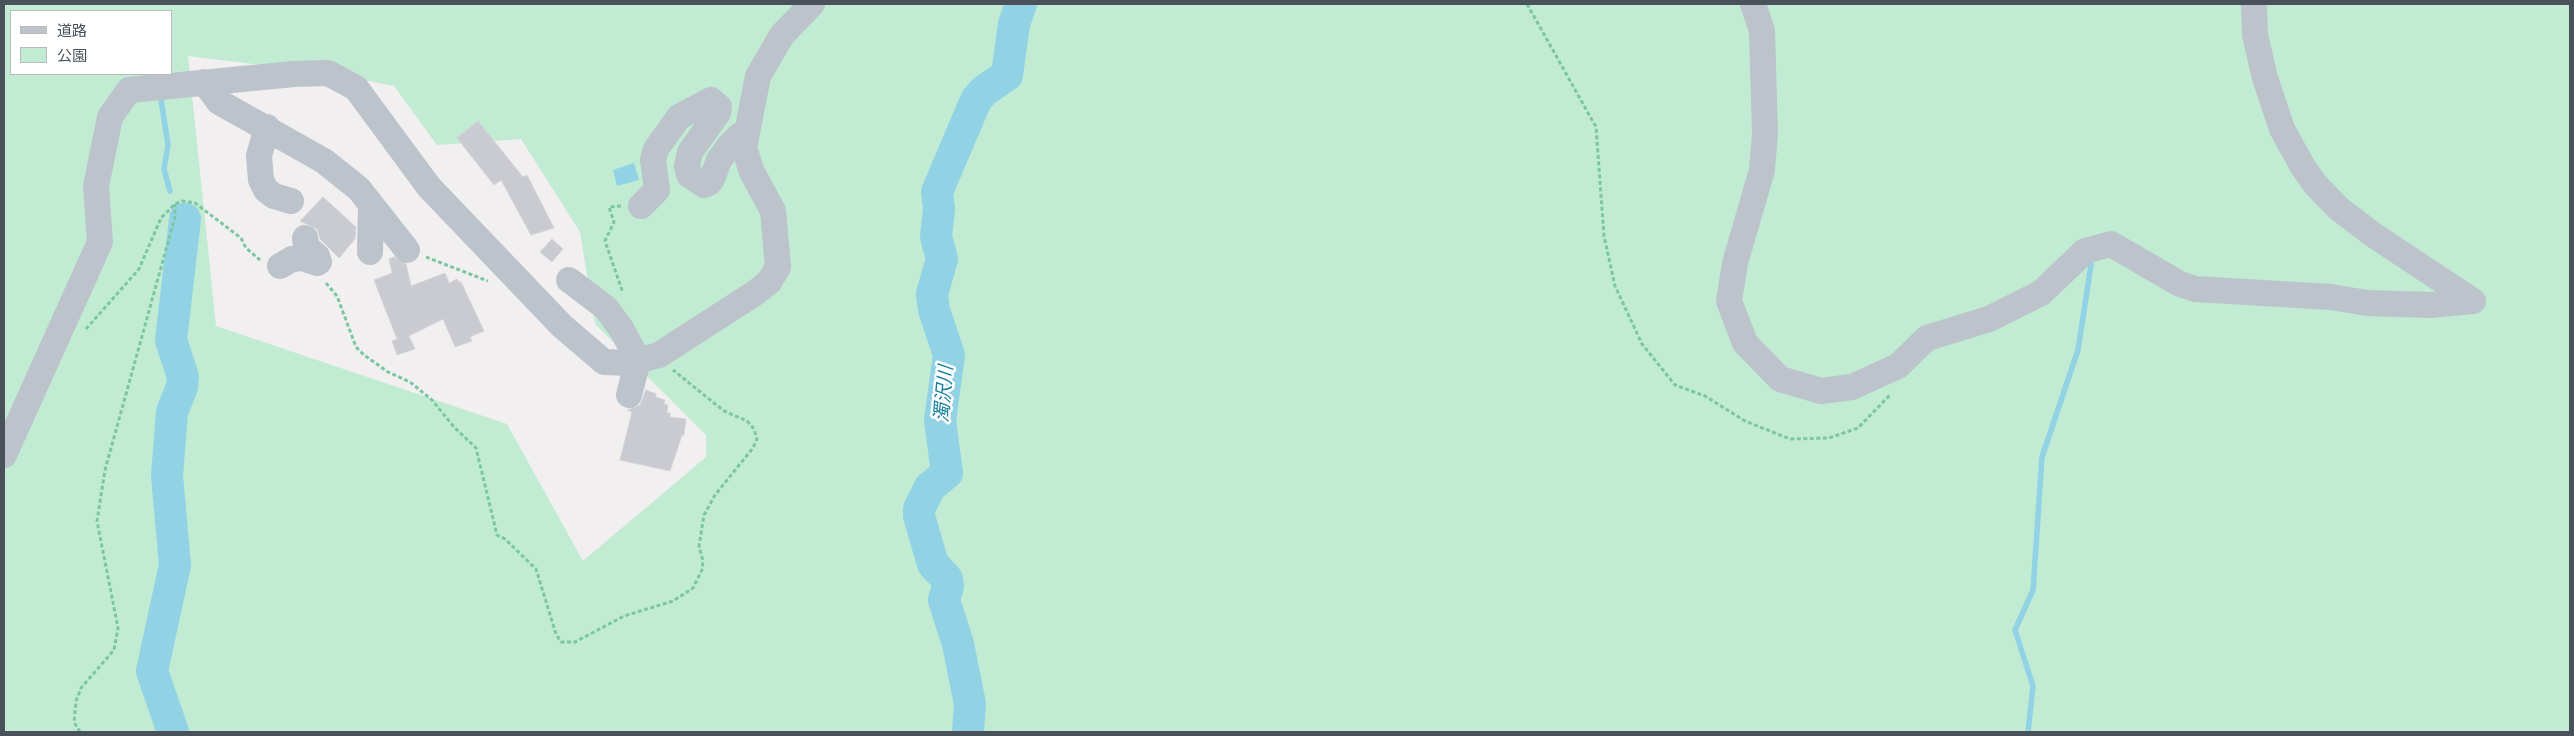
<!DOCTYPE html>
<html>
<head>
<meta charset="utf-8">
<style>
	body { margin:0 }
	#map { position:relative; width:2574px; height:736px; overflow:hidden; background:#f1efef; font-family:"Varela Round","Noto Sans JP",sans-serif }
	canvas { display:block }
	.frame { position:absolute; inset:0; border:5px solid #49525b; pointer-events:none }
	.legend { position:absolute; left:10px; top:10px; width:162px; height:65px; box-sizing:border-box; background:#fff; border:1px solid #b6babd; margin:0; padding:6px 9px; list-style:none; font-size:15px; color:#49525b }
	.legend li { display:flex; align-items:center; gap:10px; height:25px }
	.legend b { width:25px; border:1px solid #b6babd }
</style>
</head>
<body>
<div id="map">
<canvas width="2574" height="736"></canvas>
<div class="frame"></div>
<ul class="legend">
<li><b style="height:6px;background:#bcc3cb"></b>道路</li>
<li><b style="height:14px;background:#c1ebd2"></b>公園</li>
</ul>
</div>
<script>
const c = document.querySelector('canvas').getContext('2d');
c.lineJoin = 'round';
function fillPath(path, color) {
  c.fillStyle = color;
  c.fill(path, 'evenodd');
}
function shape(rows) {
  const path = new Path2D();
  for (const r of rows) {
    path.moveTo(r[0], r[1]);
    for (let i = 2; i < r.length; i += 2) path.lineTo(r[i], r[i + 1]);
  }
  return path;
}
function strokePath(path, color, width, dash) {
  c.strokeStyle = color;
  c.lineWidth = width;
  c.lineCap = dash ? 'butt' : 'round';
  c.setLineDash(dash || []);
  c.stroke(path);
}
function write(font, color, halo, rows, align = 'center') {
  c.font = font + ' "Varela Round","Noto Sans JP",sans-serif';
  c.lineWidth = 5;
  c.setLineDash([]);
  c.textBaseline = 'middle';
  c.strokeStyle = halo;
  c.fillStyle = color;
  for (const [text, x, y, turn = 0] of rows) {
    c.save();
    c.translate(x, y);
    c.rotate((+turn || 0) * Math.PI / 180);
    c.textAlign = isNaN(turn) ? turn : align;
    if (halo) c.strokeText(text, 0, 0);
    c.fillText(text, 0, 0);
    c.restore();
  }
}
const green = shape([
	[4,4,2570,4,2570,732,4,732],
	[11,11,171,11,171,74,11,74],
	[188,56,328,73,394,86,437,145,521,139,580,232,595,324,706,435,706,457,583,561,507,424,216,326]
]);
const water = shape([
	[634,163,639,180,617,186,613,170]
]);
const stream = shape([
	[161,99,168,145,164,169,170,191],
	[183,216,185,219],
	[2028,732,2033,686,2015,630,2033,590,2042,457,2078,350,2091,265]
]);
const river = shape([
	[173,732,152,671,175,565,167,476,172,412,182,387,183,377,171,340,185,219],
	[968,732,970,704,958,644,944,600,948,586,947,579,933,564,919,516,919,509,930,487,947,473,940,420,949,355,934,310,932,294,942,259,936,237,939,209,937,192,976,100,984,91,1007,75,1014,24,1021,4]
]);
const building = shape([
	[478,121,523,177,527,175,554,228,531,235,501,180,494,185,457,138,478,121],
	[323,197,356,227,355,239,339,258,320,239,317,229,300,221,323,197],
	[552,239,563,249,552,262,540,252,552,239],
	[394,257,406,264,411,286,445,273,449,283,457,279,459,282,461,282,484,331,470,337,472,341,455,347,443,319,409,336,415,349,397,355,392,341,397,339,374,280,392,273,389,259,394,257],
	[646,390,656,394,656,397,665,400,664,404,668,405,667,413,670,413,670,417,686,419,684,435,682,435,670,471,620,460,632,412,627,410,640,405,646,390]
]);
const path = shape([
	[1527,4,1596,127,1604,236,1615,286,1642,344,1675,385,1705,396,1745,421,1790,439,1829,438,1858,428,1890,395],
	[621,206,609,207,614,222,605,241,623,293],
	[426,257,488,281],
	[326,283,337,296,356,347,364,355,388,372,410,382,432,400,454,427,476,448,497,535,505,539,536,569,556,634,561,642,575,642,624,616,673,601,693,588,702,570,703,561,699,546,704,515,715,495,753,448,757,439,754,429,747,421,724,411,673,370],
	[86,329,139,269,161,218,175,204,182,201,195,203,241,238,246,248,260,260],
	[80,732,74,722,76,701,81,688,114,650,118,628,97,521,105,470,175,217,175,204]
]);
const minor = shape([
	[1753,4,1762,31,1765,134,1762,170,1735,263,1729,301,1745,343,1780,379,1821,391,1852,387,1898,366,1927,338,1989,319,2041,293,2085,251,2111,244,2180,284,2195,289,2331,297,2367,303,2431,305,2473,301,2372,234,2338,208,2315,184,2303,167,2282,129,2265,78,2255,35,2254,4],
	[204,82,219,102,324,161,359,189,407,250],
	[267,127,259,156,261,180,266,190,274,196,291,201],
	[641,206,657,190,653,160,656,149,679,117,711,100,719,107,718,113,690,152,687,166,689,175,704,185,709,183,712,179,719,160,730,145,739,136,746,133],
	[370,252,371,205],
	[280,266,292,259,302,258,317,263,319,262,317,256,306,247,305,238],
	[569,280,606,308,622,330,638,360,629,395],
	[4,455,100,242,96,186,110,117,129,90,294,74,328,73,356,88,429,187,562,326,604,362,629,363,659,355,755,293,769,282,778,267,773,211,752,172,744,148,758,76,782,35,812,4]
]);
const waterNames = [
	["濁沢川",945,394,-85]
];
fillPath(green, '#c1ebd2');
fillPath(water, '#92d2e5');
strokePath(stream, '#92d2e5', 5.5);
strokePath(river, '#92d2e5', 32);
fillPath(building, '#c9cbd1');
strokePath(building, '#d4d5da', 1);
strokePath(path, '#7cc7a3', 3, [4, 2.5]);
strokePath(minor, '#bcc3cb', 26);
write('italic 19px', '#18809f', '#fff', waterNames);
</script>
</body>
</html>
